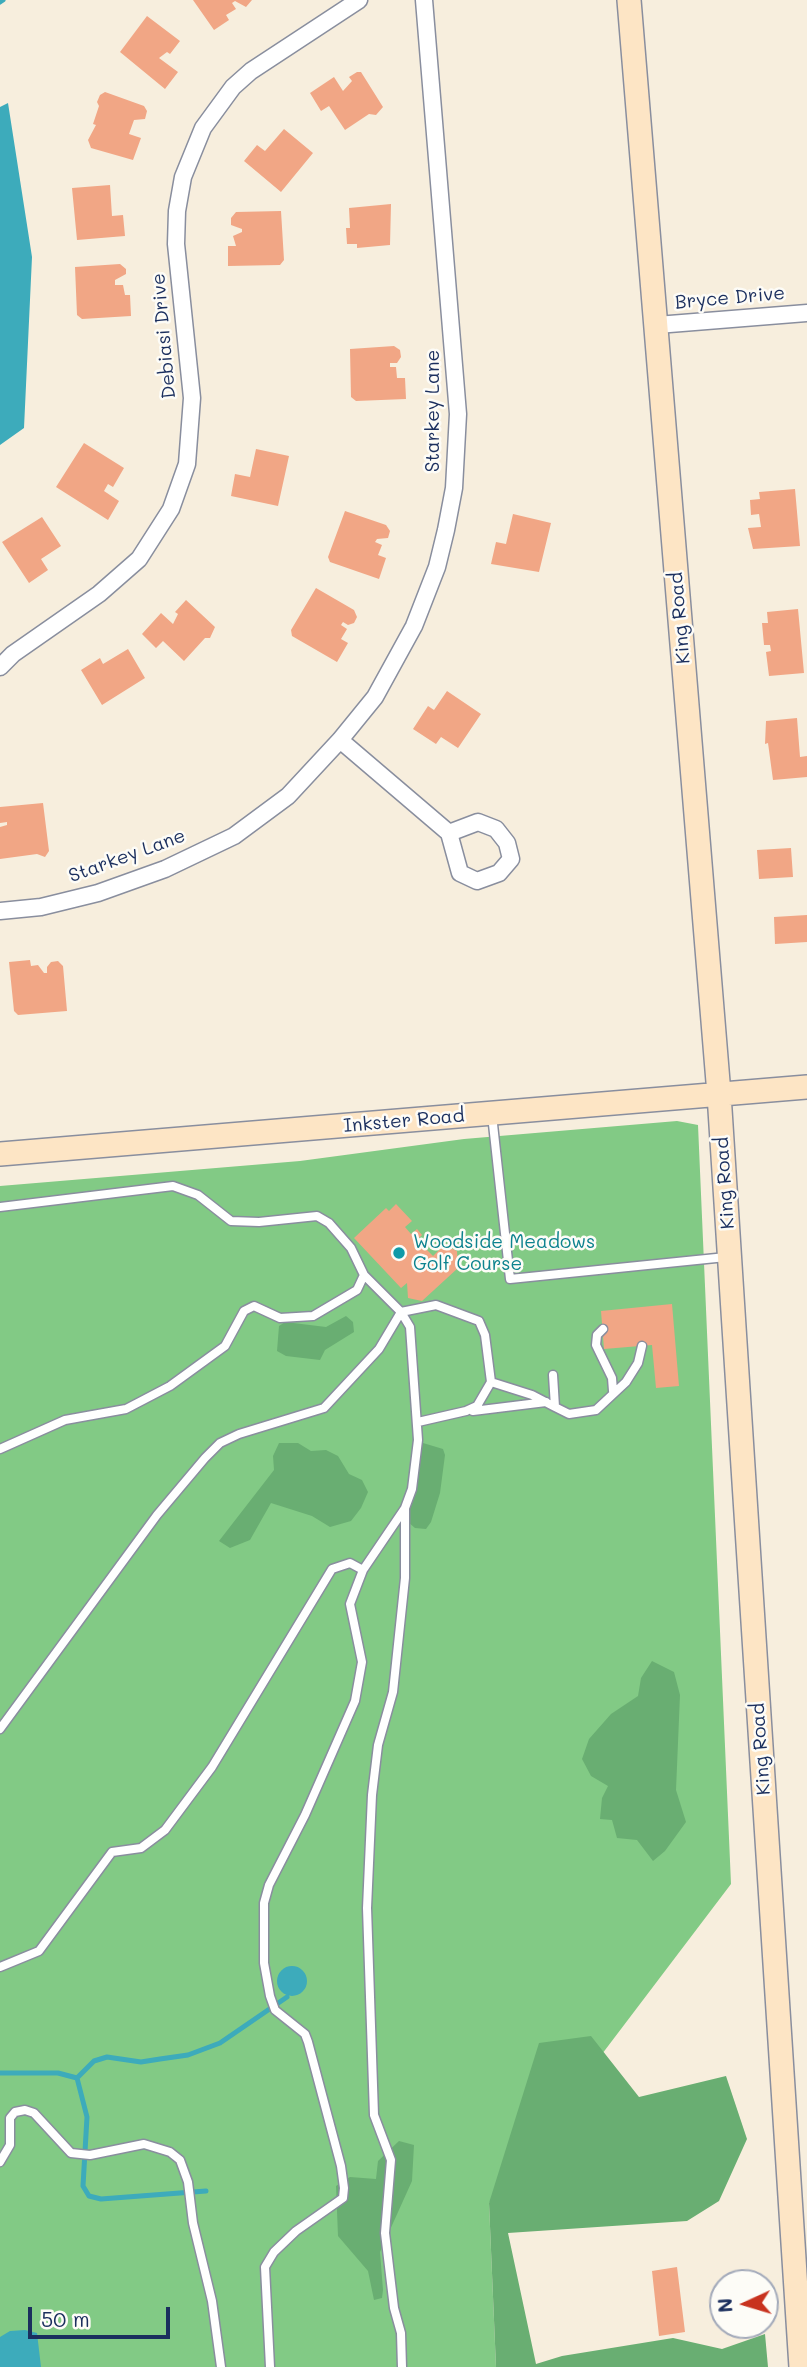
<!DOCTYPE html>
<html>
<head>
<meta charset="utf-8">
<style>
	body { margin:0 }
	#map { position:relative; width:807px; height:2367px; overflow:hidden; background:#f7eedd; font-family:Mali,sans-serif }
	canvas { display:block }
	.north { position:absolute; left:709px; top:2269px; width:70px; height:70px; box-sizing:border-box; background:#fdfcf7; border:2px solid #a3aaba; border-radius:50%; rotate:266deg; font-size:19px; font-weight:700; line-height:28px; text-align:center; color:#1b2f5e }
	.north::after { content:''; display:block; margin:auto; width:24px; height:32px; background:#c8321e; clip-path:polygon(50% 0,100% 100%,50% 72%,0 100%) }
	.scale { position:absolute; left:28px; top:2307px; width:142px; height:32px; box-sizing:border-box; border:4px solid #1b2f5e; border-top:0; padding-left:9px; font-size:21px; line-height:24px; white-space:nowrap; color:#1b2f5e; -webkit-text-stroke:5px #fdfcf7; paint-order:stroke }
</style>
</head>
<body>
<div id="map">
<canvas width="807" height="2367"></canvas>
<div class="north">N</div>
<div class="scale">50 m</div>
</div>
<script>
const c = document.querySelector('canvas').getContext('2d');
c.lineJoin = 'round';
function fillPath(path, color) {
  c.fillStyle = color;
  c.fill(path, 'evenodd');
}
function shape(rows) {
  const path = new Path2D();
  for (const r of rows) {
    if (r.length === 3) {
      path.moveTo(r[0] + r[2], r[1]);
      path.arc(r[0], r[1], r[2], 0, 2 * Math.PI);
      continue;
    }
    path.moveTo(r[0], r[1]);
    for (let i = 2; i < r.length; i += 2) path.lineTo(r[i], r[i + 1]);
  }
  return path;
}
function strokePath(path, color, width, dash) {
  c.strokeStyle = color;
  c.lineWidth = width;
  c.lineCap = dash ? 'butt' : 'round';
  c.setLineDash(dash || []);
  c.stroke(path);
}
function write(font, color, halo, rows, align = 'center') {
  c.font = font + ' Mali,sans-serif';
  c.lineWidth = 5;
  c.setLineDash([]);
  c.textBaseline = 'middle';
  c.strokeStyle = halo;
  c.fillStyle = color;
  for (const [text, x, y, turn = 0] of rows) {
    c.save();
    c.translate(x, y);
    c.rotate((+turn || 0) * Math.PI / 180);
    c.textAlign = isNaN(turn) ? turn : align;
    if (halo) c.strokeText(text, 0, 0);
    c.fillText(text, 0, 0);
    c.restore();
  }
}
const green = shape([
	[677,1121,698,1125,731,1884,489,2203,496,2367,0,2367,0,1186,300,1161,464,1139]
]);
const forest = shape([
	[346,1316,353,1322,354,1332,325,1350,320,1360,286,1356,277,1351,279,1326,285,1322,326,1327],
	[279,1443,298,1443,311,1451,326,1450,338,1456,349,1474,362,1480,368,1492,361,1508,351,1521,330,1527,312,1516,271,1503,250,1540,230,1548,219,1541,274,1470,273,1456],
	[423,1443,443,1449,445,1455,440,1493,431,1522,426,1529,415,1528,408,1522,408,1512],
	[652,1661,674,1672,680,1695,676,1790,686,1822,665,1851,653,1861,637,1840,617,1838,612,1820,600,1819,602,1798,608,1786,591,1776,582,1759,589,1739,611,1714,638,1696,641,1678],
	[591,2036,639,2097,726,2076,747,2139,719,2201,687,2221,508,2233,536,2364,562,2356,673,2338,722,2349,765,2334,768,2367,496,2367,489,2203,539,2043],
	[399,2141,414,2145,412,2181,380,2252,383,2290,382,2298,374,2300,368,2271,338,2236,336,2186,350,2177,376,2179,378,2161]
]);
const water = shape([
	[8,103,32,257,24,428,0,445,0,107],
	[292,1981,15],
	[25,2330,37,2333,41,2367,0,2367,0,2337,10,2331]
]);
const stream = shape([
	[0,2,3,0],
	[0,2073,58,2073,77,2078,87,2117,83,2186,89,2196,101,2199,206,2191],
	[77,2078,94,2061,107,2057,141,2062,160,2059,188,2055,220,2043,287,1997]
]);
const building = shape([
	[193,0,252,0,246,7,235,1,232,3,236,9,226,15,229,20,214,30],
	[147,16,180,41,170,54,167,52,159,58,178,72,165,89,120,52],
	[357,72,361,72,383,107,376,115,369,114,345,130,329,106,321,111,310,93,334,77,343,91,352,81,349,77],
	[105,92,144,106,147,111,145,119,134,120,129,134,141,138,133,160,91,148,88,140,96,125,93,124,99,106,97,102,100,95],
	[284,129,313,153,281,192,244,161,257,145,265,151],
	[110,185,112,216,123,215,125,236,77,240,72,188],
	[391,204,390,245,357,248,357,244,347,244,346,228,350,228,349,208],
	[281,211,284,260,280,265,228,266,228,246,236,246,233,236,242,232,242,229,231,225,231,218,236,212],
	[120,264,126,269,126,274,115,280,115,285,123,285,125,295,130,295,131,316,82,319,77,315,75,267],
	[394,346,400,350,401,357,397,363,390,363,390,367,396,367,397,378,405,378,406,399,356,401,351,397,350,349],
	[84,443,124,468,113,487,108,484,104,491,119,501,108,520,56,487],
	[256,449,289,456,278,506,231,496,235,474,250,477],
	[795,489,800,546,753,549,748,528,761,527,759,514,751,515,750,500,760,499,759,492],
	[345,511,386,525,390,531,388,538,377,539,375,542,382,545,378,555,386,558,379,579,330,562,328,557],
	[513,514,551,523,539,572,491,564,496,542,506,544],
	[42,517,61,546,41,559,48,570,29,583,2,542],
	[316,588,354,610,357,617,354,623,348,625,343,622,341,625,347,629,341,639,348,643,337,662,292,636,291,630],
	[186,600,215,627,210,638,205,638,184,661,163,641,156,648,142,634,161,613,173,624,178,614,175,612],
	[798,609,804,673,769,676,766,652,771,651,770,645,764,645,762,623,768,623,767,612],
	[128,649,145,678,102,705,81,670,100,658,103,664],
	[447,691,481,714,458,748,441,737,436,744,413,729,428,706,434,710],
	[797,718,800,757,807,756,807,777,773,780,768,743,765,744,766,721],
	[43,803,49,851,45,857,37,854,0,859,0,827,7,825,7,822,0,823,0,807],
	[791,848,793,877,759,879,757,850],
	[807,915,807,942,775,944,774,917],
	[30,960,31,966,38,965,44,973,47,973,47,967,51,962,58,961,63,966,67,1011,18,1015,14,1011,9,962],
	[396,1204,412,1221,405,1227,411,1234,417,1229,422,1235,417,1240,433,1256,444,1245,457,1251,458,1268,422,1301,408,1298,407,1283,401,1288,354,1238,386,1208,389,1211],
	[672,1304,679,1386,656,1388,652,1345,604,1349,601,1311],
	[677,2267,685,2332,659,2336,652,2271]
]);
const lane = shape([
	[492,1115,510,1279,726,1257],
	[0,1207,173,1186,198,1195,231,1221,259,1222,317,1216,329,1223,351,1248,364,1275,401,1312,410,1327,418,1440,412,1489,405,1508,405,1578,393,1692,378,1745,372,1795,367,1908,374,2115,391,2160,385,2233,394,2308,401,2333,402,2367],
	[603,1329,597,1335,596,1345,612,1378,613,1391],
	[491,1382,532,1395,555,1407,553,1375],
	[555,1407,569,1414,596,1410,626,1382,638,1363,642,1346],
	[473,1411,546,1402],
	[0,1449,65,1420,126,1409,170,1386,225,1346,244,1311,254,1306,280,1318,313,1316,357,1290,364,1275],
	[363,1570,405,1508],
	[0,1729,157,1515,205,1458,220,1443,239,1434,324,1408,379,1349,401,1312,436,1305,479,1321,485,1335,491,1382,477,1406,466,1411,418,1422],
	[0,1967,39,1951,112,1852,141,1848,165,1830,212,1767,332,1569,350,1563,363,1570,350,1604,362,1662,355,1701,305,1815,269,1885,264,1903,264,1963,270,1996,275,2010,305,2034,308,2042,341,2166,344,2188,343,2198,296,2231,274,2252,265,2267,270,2367],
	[0,2162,10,2145,10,2118,15,2112,25,2110,34,2113,71,2153,90,2155,144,2144,170,2152,180,2160,188,2182,193,2223,212,2301,221,2367]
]);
const street = shape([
	[657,325,807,313],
	[0,667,13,654,99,594,139,559,171,509,187,464,192,398,176,244,177,211,183,177,203,128,233,87,251,71,359,0],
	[340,740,449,833,460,873,477,881,499,873,511,859,507,843,496,829,478,822,449,833],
	[0,911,41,907,98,893,165,869,234,836,288,796,340,740,375,697,414,626,437,567,446,530,454,488,458,414,424,0]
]);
const secondary = shape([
	[629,0,719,1094,801,2367],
	[0,1154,807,1087]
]);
const markers = [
	[399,1253,7,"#0f9aa8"]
];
const streetNames = [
	["Bryce Drive",730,298,-5],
	["Debiasi Drive",164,336,-95],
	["Starkey Lane",433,411,-90],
	["King Road",680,618,-95],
	["Starkey Lane",127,856,-20],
	["Inkster Road",404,1121,-5],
	["King Road",725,1183,-94],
	["King Road",761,1749,-94]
];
const cultureNames = [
	["Woodside Meadows",413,1242],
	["Golf Course",413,1264]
];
fillPath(green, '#82ca85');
fillPath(forest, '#69ae72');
fillPath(water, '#3dabbb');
strokePath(stream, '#3dabbb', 5);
fillPath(building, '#f1a685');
strokePath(lane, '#898e9e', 11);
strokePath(street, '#898e9e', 19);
strokePath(secondary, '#898e9e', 26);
strokePath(lane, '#fff', 8);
strokePath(street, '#fff', 16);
strokePath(secondary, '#fde5c5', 23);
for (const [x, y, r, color] of markers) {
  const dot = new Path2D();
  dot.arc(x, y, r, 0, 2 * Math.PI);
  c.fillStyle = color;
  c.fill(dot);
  strokePath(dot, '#fdfcf7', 2.5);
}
write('19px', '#1b2f5e', '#fdfcf7', streetNames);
write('19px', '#0d838f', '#fdfcf7', cultureNames, 'left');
</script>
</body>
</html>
